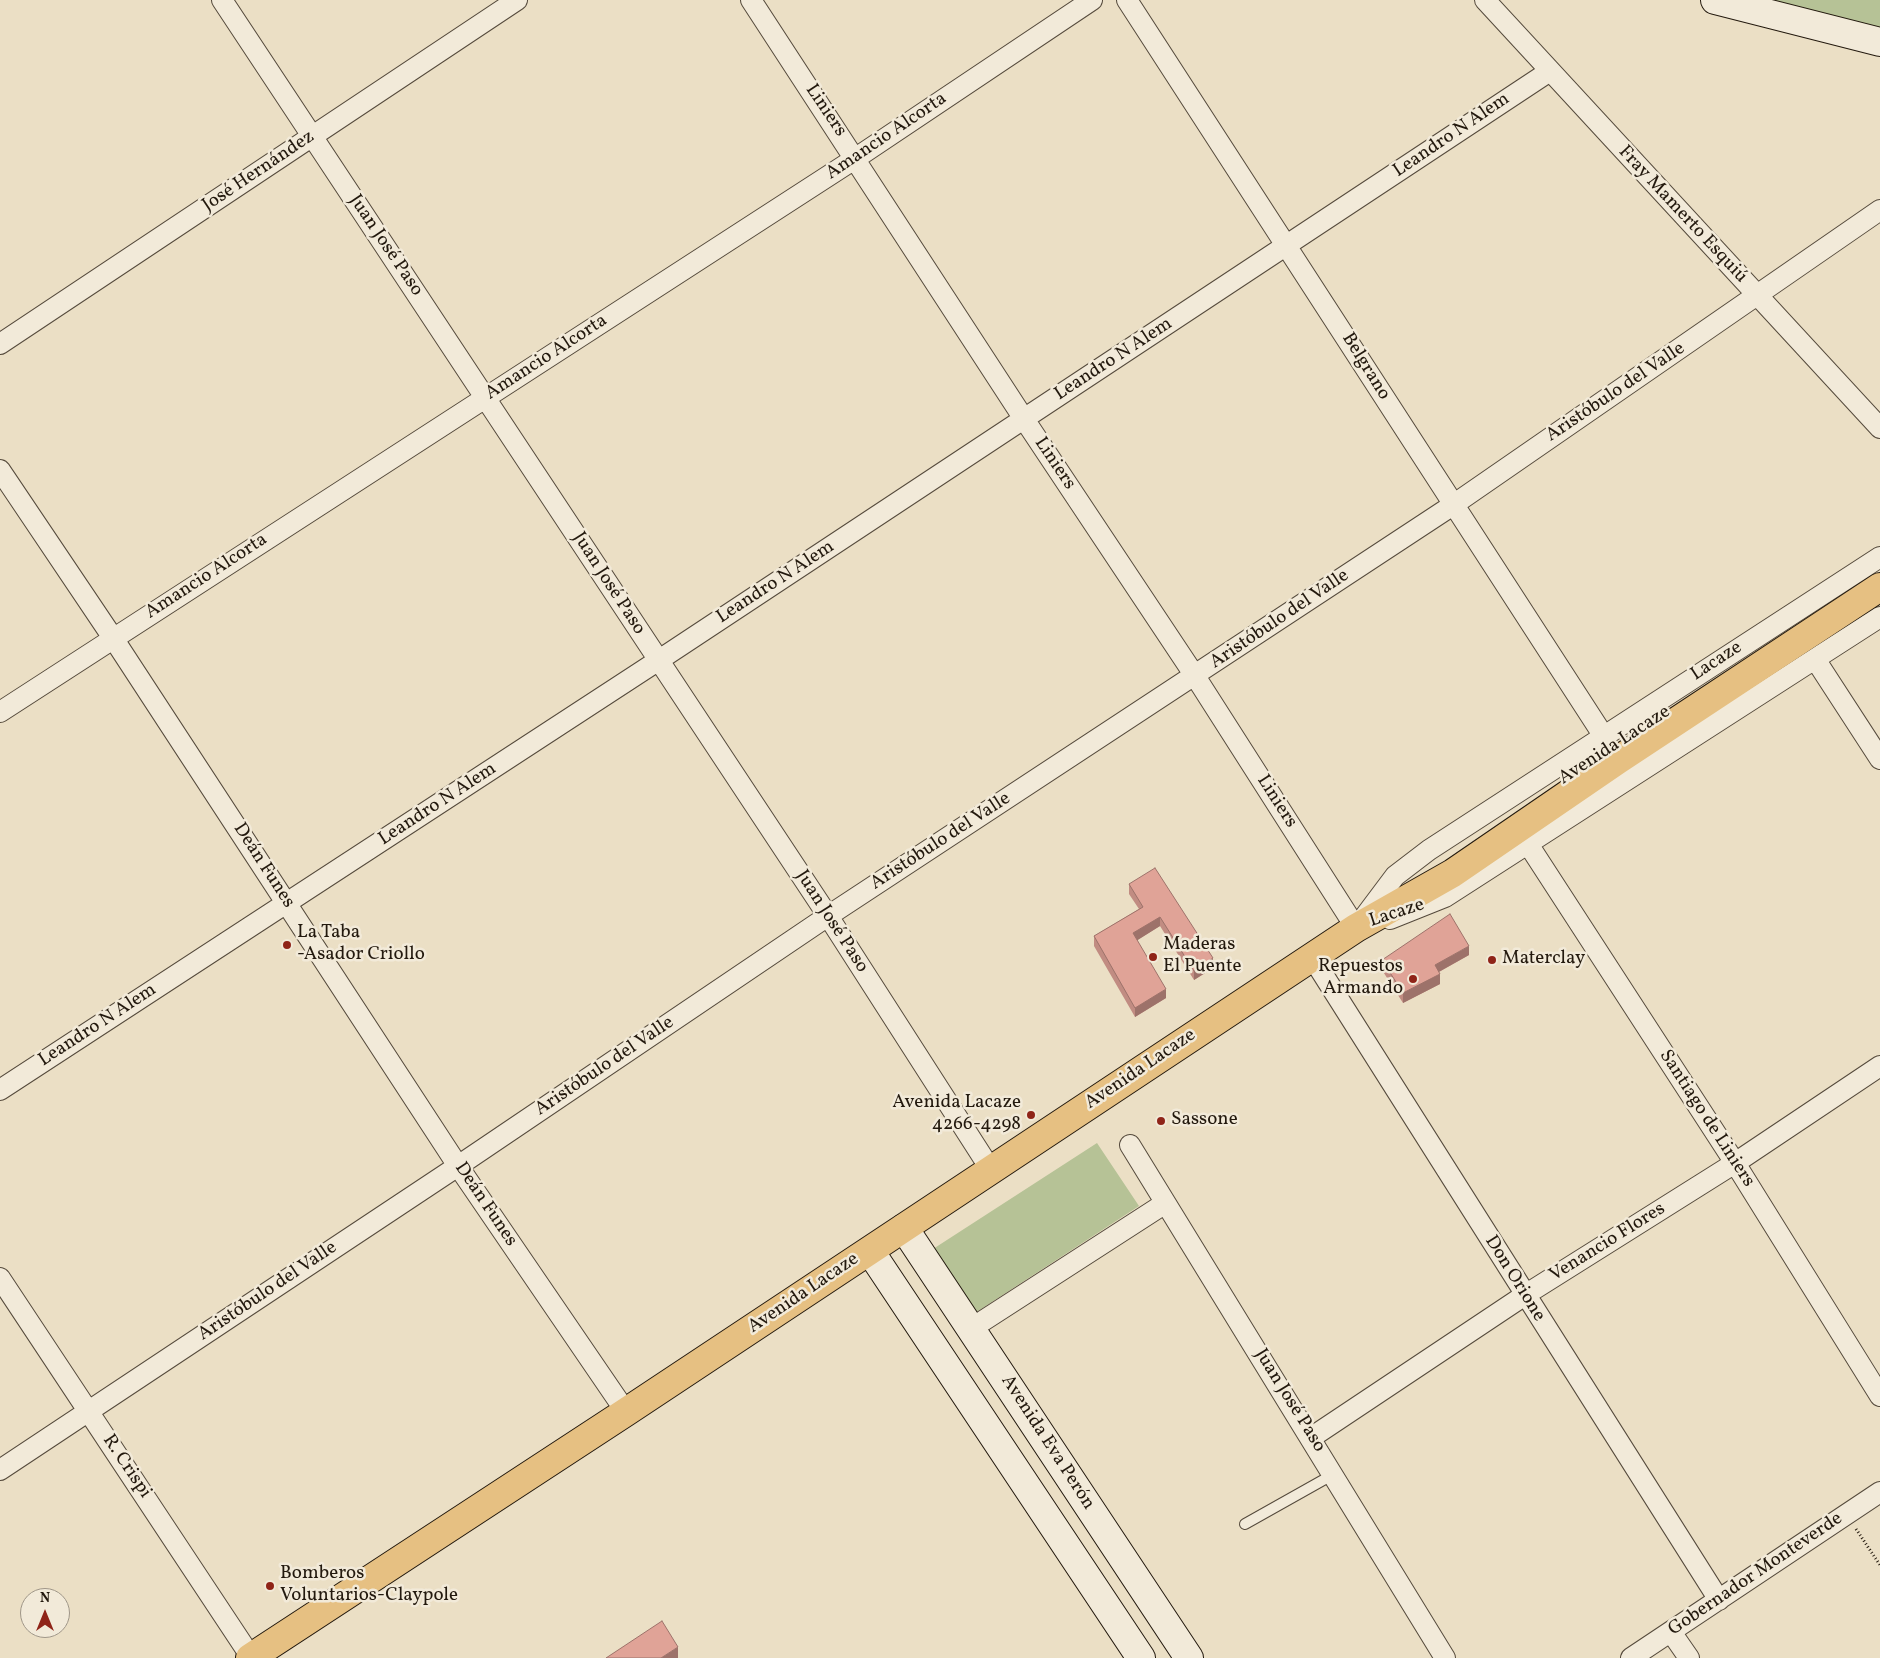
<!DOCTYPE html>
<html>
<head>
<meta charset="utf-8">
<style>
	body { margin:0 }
	#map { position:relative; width:1880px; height:1658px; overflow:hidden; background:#ebdfc5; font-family:Vollkorn,serif }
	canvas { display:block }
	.north { position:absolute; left:20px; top:1588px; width:50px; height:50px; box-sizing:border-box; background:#f2ead9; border:1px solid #9f9688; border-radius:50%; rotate:0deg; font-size:14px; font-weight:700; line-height:20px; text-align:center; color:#23190e }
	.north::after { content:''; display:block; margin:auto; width:18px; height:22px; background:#8f2418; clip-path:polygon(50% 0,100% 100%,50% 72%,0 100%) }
</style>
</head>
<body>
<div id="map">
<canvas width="1880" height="1658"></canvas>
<div class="north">N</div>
</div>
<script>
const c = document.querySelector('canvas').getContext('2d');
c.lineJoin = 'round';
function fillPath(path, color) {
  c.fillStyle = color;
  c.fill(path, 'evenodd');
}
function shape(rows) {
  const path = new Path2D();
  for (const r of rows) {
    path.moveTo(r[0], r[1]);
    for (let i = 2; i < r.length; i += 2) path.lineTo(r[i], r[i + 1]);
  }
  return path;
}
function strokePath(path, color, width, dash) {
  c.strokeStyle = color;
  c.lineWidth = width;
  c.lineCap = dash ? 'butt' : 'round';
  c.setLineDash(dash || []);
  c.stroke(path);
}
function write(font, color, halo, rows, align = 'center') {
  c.font = font + ' Vollkorn,serif';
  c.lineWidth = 5;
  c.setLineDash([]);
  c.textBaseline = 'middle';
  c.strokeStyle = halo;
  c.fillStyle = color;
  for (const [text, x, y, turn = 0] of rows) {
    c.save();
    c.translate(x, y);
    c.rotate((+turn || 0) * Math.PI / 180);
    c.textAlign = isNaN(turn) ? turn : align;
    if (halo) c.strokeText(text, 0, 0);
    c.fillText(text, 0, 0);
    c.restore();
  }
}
const green = shape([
	[1755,0,1880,0,1880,33],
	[1097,1143,1139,1206,975,1313,933,1249]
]);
const path = shape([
	[1856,1529,1880,1565]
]);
const lane = shape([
	[1245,1524,1334,1474]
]);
const street = shape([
	[222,0,828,916,991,1170],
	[751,0,1024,419,1195,676,1356,928],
	[1127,0,1603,735],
	[1485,0,1880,428],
	[0,344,517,0],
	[0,470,113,638,458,1166,626,1412],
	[1815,659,1880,759],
	[0,712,856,158,1092,0],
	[1528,844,1735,1163,1880,1396],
	[1390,919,1445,897,1880,617],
	[1359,924,1395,876,1429,850,1880,557],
	[1312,957,1719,1600],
	[0,1090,659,660,1550,71],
	[1130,1145,1445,1658],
	[0,1278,251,1657],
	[972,1328,1164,1204],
	[1312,1437,1525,1295,1735,1163,1880,1066],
	[0,1470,458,1166,828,916,1453,505,1880,210],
	[1671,1632,1689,1658],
	[1631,1658,1880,1492]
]);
const secondary = shape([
	[1715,0,1880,42],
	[904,1228,1189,1658],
	[870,1251,1141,1658]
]);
const primary = shape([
	[250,1658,626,1412,1356,928,1453,873,1618,760,1880,587]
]);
const wall = shape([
	[1129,884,1213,968,1194,980,1160,926,1137,940,1166,998,1135,1017,1094,946,1094,936,1139,909,1129,894],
	[1469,955,1439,972,1440,984,1403,1003,1382,970,1382,960]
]);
const shadedWall = shape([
	[1160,917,1160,926,1133,943,1133,933],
	[1469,946,1469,955,1435,974,1435,965],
	[1213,958,1213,968,1194,980,1194,971],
	[1440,974,1440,984,1403,1003,1403,993],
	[1166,989,1166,998,1135,1017,1135,1008],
	[678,1647,678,1658,661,1658]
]);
const building = shape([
	[1155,868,1213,958,1194,971,1160,917,1133,933,1166,989,1135,1008,1094,936,1143,907,1129,884,1155,868],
	[1450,914,1469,946,1435,965,1440,974,1403,993,1382,960,1450,914],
	[662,1621,678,1647,661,1658,606,1658,662,1621]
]);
const markers = [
	[287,945,5,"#8f2418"],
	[1153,957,5,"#8f2418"],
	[1492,960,5,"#8f2418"],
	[1413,979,5,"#8f2418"],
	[1031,1115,5,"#8f2418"],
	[1161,1121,5,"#8f2418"],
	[270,1586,5,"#8f2418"]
];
const streetNames = [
	["Liniers",825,111,56],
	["Leandro N Alem",1452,136,-34],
	["Amancio Alcorta",887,137,-34],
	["José Hernández",259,172,-34],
	["Fray Mamerto Esquiú",1682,215,47],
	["Juan José Paso",385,246,56],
	["Amancio Alcorta",547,358,-33],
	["Leandro N Alem",1114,360,-33],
	["Belgrano",1365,367,58],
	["Aristóbulo del Valle",1616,393,-34],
	["Liniers",1054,464,56],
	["Amancio Alcorta",207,577,-33],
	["Leandro N Alem",776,583,-33],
	["Juan José Paso",608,584,57],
	["Aristóbulo del Valle",1280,620,-34],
	["Lacaze",1717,662,-33],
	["Avenida Lacaze",1615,746,-33],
	["Liniers",1276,802,57],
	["Leandro N Alem",438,805,-33],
	["Aristóbulo del Valle",941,842,-33],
	["Deán Funes",263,866,57],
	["Lacaze",1397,914,-18],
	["Juan José Paso",831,922,57],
	["Leandro N Alem",98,1026,-33],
	["Aristóbulo del Valle",605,1067,-34],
	["Avenida Lacaze",1141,1070,-34],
	["Santiago de Liniers",1706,1119,57],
	["Deán Funes",485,1205,56],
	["Venancio Flores",1608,1243,-32],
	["Don Orione",1514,1279,58],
	["Aristóbulo del Valle",268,1292,-34],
	["Avenida Lacaze",804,1294,-34],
	["Juan José Paso",1289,1401,58],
	["Avenida Eva Perón",1047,1443,57],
	["R. Crispi",126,1467,56],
	["Gobernador Monteverde",1756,1575,-34]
];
const poiNames = [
	["La Taba",297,934],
	["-Asador Criollo",297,956],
	["Maderas",1163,946],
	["El Puente",1163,968],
	["Materclay",1502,960],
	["Repuestos",1403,968,"right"],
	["Armando",1403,990,"right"],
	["Avenida Lacaze",1021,1104,"right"],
	["4266-4298",1021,1126,"right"],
	["Sassone",1171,1121],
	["Bomberos",280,1575],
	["Voluntarios-Claypole",280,1597]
];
fillPath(green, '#b6c296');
strokePath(lane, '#554a3c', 12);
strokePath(street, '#554a3c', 22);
strokePath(secondary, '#23190e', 30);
strokePath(primary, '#23190e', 30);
strokePath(path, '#23190e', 3, [1, 2.5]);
strokePath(lane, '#f2ead9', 10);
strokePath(street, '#f2ead9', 20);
strokePath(secondary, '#f2ead9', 28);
strokePath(primary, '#e6c082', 28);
fillPath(wall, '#c18c82');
fillPath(shadedWall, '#9d726a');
fillPath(building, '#e0a397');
strokePath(building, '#9d726a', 1);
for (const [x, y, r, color] of markers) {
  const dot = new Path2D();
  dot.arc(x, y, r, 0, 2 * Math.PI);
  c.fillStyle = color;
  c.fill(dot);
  strokePath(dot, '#f2ead9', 2);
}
write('19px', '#23190e', '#f2ead9', streetNames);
write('19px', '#23190e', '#f2ead9', poiNames, 'left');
</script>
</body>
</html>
